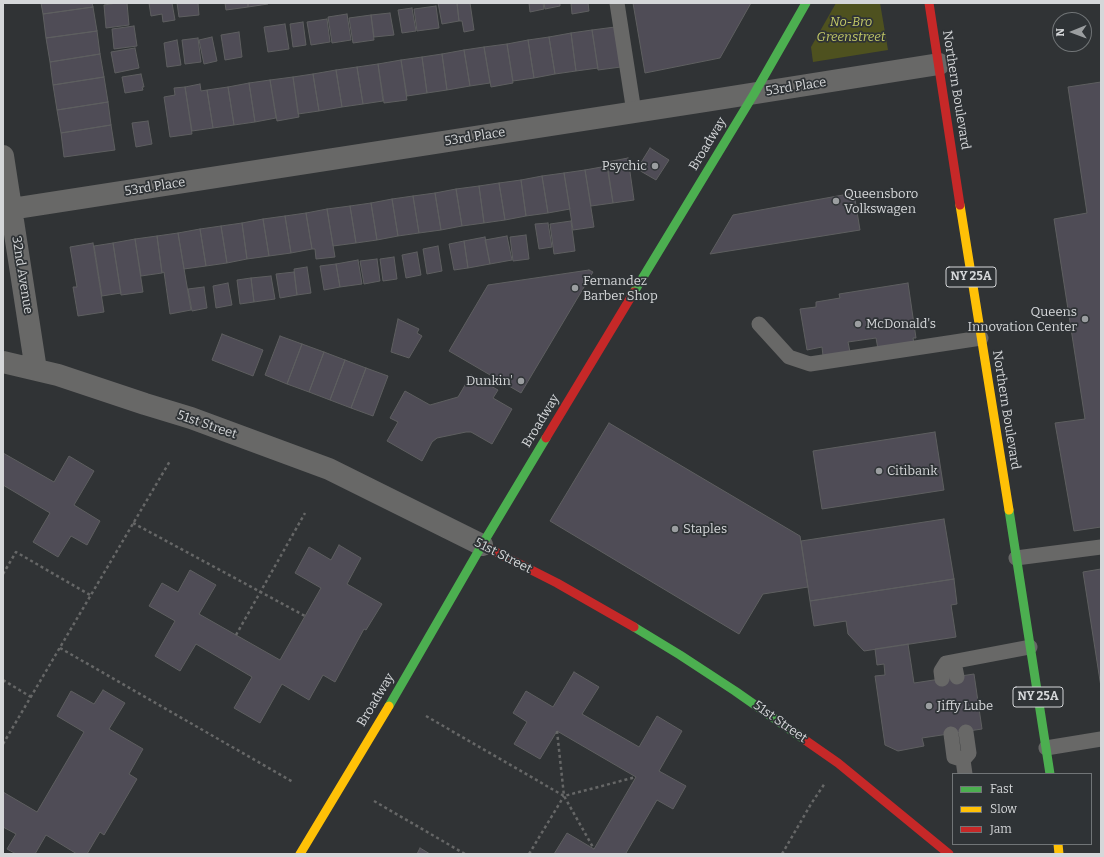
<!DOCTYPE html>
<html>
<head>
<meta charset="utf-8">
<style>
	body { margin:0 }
	#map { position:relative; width:1104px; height:857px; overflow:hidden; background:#303335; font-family:Bitter,serif }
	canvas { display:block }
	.frame { position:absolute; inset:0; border:4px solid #d5d7d9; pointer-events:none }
	.legend { position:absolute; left:952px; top:773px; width:140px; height:72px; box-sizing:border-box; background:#2f3336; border:1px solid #717577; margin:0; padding:5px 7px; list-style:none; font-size:12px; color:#d5d7d9 }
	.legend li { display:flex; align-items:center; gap:8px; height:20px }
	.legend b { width:20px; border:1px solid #717577 }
	.north { position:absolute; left:1052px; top:12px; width:40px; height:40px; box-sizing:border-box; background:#2f3336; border:1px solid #717577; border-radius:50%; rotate:269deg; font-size:11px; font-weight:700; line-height:16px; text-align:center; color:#d5d7d9 }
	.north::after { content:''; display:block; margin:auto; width:14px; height:18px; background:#9b9ea0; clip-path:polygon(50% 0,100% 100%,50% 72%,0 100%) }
</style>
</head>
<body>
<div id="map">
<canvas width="1104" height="857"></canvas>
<div class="frame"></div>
<ul class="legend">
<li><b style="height:5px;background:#4caf50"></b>Fast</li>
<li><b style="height:5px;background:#ffc107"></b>Slow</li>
<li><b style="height:5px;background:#c62828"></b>Jam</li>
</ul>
<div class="north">N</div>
</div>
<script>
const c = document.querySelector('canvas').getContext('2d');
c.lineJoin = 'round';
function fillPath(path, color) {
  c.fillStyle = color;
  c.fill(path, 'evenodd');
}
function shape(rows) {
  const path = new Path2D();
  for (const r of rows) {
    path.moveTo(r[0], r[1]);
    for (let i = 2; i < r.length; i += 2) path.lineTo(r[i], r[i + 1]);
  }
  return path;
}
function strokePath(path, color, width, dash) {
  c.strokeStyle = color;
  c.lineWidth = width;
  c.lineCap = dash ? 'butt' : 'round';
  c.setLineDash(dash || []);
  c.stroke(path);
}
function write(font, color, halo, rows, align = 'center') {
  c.font = font + ' Bitter,serif';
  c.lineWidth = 3.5;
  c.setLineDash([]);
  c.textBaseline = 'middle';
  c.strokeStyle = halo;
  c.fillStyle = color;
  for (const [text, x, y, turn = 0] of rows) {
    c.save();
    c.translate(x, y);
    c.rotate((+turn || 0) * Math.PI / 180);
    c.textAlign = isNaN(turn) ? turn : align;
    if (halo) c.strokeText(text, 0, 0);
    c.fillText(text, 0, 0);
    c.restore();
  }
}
const green = shape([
	[836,3,880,3,888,50,813,62,811,47]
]);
const building = shape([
	[41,3,92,3,93,7,43,14,41,3],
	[117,3,127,3,129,25,106,28,104,5,117,3],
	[149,3,172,3,175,20,163,22,162,14,151,16,149,3],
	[177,3,198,3,199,15,179,17,177,3],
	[225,3,248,3,248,7,226,10,225,3],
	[248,3,268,3,268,4,248,7,248,3],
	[438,3,457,3,459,21,442,24,438,3],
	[457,3,470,3,474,30,464,32,462,21,459,21,457,3],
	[529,3,543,3,544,9,530,12,529,3],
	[544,3,560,3,560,6,545,9,544,3],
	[571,3,588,3,589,11,572,14,571,3],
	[633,3,751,3,720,58,645,73,633,3],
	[436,6,439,28,417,31,414,9,436,6],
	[93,7,97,31,46,38,43,14,93,7],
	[412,8,416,31,402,33,398,10,412,8],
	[390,13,394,35,374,37,371,15,390,13],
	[347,14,351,40,332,43,328,17,347,14],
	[371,15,374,40,353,43,349,18,371,15],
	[327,19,330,42,311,45,307,22,327,19],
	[303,22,306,45,293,47,290,24,303,22],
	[285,24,289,49,268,52,264,27,285,24],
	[134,26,137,46,114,49,112,29,134,26],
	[615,27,621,67,598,70,592,30,615,27],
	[592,30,598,68,576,71,571,33,592,30],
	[97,31,100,54,50,62,46,38,97,31],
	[239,32,242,57,225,60,221,35,239,32],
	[571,33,576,71,555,74,549,37,571,33],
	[212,37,217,61,204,64,199,40,212,37],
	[549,37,555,74,534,78,528,40,549,37],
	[198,38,201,62,185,64,182,40,198,38],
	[177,40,181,65,167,67,164,43,177,40],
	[528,40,534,78,513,81,507,44,528,40],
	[507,44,513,83,491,87,484,47,507,44],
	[484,47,490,83,470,86,464,50,484,47],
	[135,48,139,68,115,73,111,52,135,48],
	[464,50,470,86,447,90,442,54,464,50],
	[100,54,104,77,53,85,50,62,100,54],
	[442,54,447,90,427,93,422,57,442,54],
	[422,57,427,93,407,96,401,60,422,57],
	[401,60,407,100,384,103,378,64,401,60],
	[378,64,383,101,363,104,357,67,378,64],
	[357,67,363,104,342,107,336,70,357,67],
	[336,70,342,107,319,111,313,74,336,70],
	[141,74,144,87,142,87,143,90,125,93,122,77,141,74],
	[313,74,319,111,298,114,293,77,313,74],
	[104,77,108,102,57,110,53,85,104,77],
	[293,77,299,117,277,121,270,80,293,77],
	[270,80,276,118,255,122,249,83,270,80],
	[1101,82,1101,527,1074,531,1055,423,1085,419,1054,219,1087,213,1068,87,1101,82],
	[249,83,255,122,234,125,228,87,249,83],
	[200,84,201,91,207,90,213,128,192,131,185,87,200,84],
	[185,87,192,134,170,137,164,97,175,95,174,88,185,87],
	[228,87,234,125,213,128,207,90,228,87],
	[108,102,111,125,61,133,57,110,108,102],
	[148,121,152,144,136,147,132,123,148,121],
	[111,125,115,150,64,157,61,133,111,125],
	[650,148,669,160,656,180,637,169,650,148],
	[628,158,634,200,613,203,607,162,628,158],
	[607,166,613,203,591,206,585,170,607,166],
	[585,170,594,227,573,230,564,173,585,170],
	[564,173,570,209,548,213,542,176,564,173],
	[542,176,548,213,526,216,521,180,542,176],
	[521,180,526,216,505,220,499,183,521,180],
	[499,183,505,220,484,223,479,186,499,183],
	[479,186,484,223,462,226,456,189,479,186],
	[456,189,462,226,441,230,435,193,456,189],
	[435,193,441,230,419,233,413,196,435,193],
	[854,193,860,230,710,254,733,215,854,193],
	[413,196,419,233,398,236,392,199,413,196],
	[392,199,398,236,377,240,371,203,392,199],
	[371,203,377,240,356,243,350,206,371,203],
	[350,206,356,243,333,246,327,209,350,206],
	[327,209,335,257,316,259,315,249,312,249,306,213,327,209],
	[306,213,312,249,291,253,285,216,306,213],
	[285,216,291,253,269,256,263,219,285,216],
	[263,219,269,256,247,259,242,223,263,219],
	[571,221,575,251,554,254,550,224,571,221],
	[242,223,247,259,227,263,221,226,242,223],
	[548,223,552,247,539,249,535,224,548,223],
	[221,226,227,263,206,266,200,229,221,226],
	[200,229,206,266,184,269,178,233,200,229],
	[178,233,191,310,170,314,164,272,162,273,157,236,178,233],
	[526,235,529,259,513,261,510,237,526,235],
	[157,236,162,273,141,276,135,239,157,236],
	[507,236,512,260,490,264,485,240,507,236],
	[485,237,490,264,468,268,464,241,485,237],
	[135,239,143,292,121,295,113,243,135,239],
	[464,241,468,268,454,270,449,244,464,241],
	[93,243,104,312,78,316,73,287,77,287,70,247,93,243],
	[113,243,121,293,102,296,94,246,113,243],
	[438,246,442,271,427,274,423,249,438,246],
	[417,252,421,275,406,278,402,255,417,252],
	[394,257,397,279,383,281,380,259,394,257],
	[377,259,380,281,364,284,360,261,377,259],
	[358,260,362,284,340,287,336,264,358,260],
	[336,264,340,287,324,290,320,266,336,264],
	[307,267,311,293,297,295,294,269,307,267],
	[589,270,593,272,521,393,449,351,488,285,589,270],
	[294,272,297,295,280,298,276,274,294,272],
	[271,276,275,299,254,302,251,278,271,276],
	[251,278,254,302,240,304,237,280,251,278],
	[228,283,232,305,216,308,213,286,228,283],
	[908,283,916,338,913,338,914,343,878,349,876,338,848,342,850,352,823,356,822,347,807,350,800,309,816,307,816,302,840,298,839,294,908,283],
	[204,287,207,308,192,311,188,289,204,287],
	[398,319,419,329,417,333,422,336,409,358,391,352,398,319],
	[222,334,263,350,253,376,212,360,222,334],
	[280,336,302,344,287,384,265,375,280,336],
	[302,344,324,352,309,392,287,384,302,344],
	[324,352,345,360,330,400,309,392,324,352],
	[345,360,366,368,351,408,330,400,345,360],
	[366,368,388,376,373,416,351,408,366,368],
	[471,375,498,390,493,398,512,409,492,444,471,432,466,432,437,438,432,442,422,461,387,441,398,422,390,418,405,391,430,405,458,397,471,375],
	[609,423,800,536,808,587,763,594,739,634,550,521,609,423],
	[935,432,944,490,822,509,813,451,935,432],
	[3,453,54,482,69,456,94,471,74,505,100,521,87,545,71,536,58,557,33,542,50,513,3,485,3,453],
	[944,519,954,579,810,601,801,541,944,519],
	[339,545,361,558,347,584,382,604,366,630,364,629,335,682,323,675,309,700,282,684,260,723,234,708,252,677,196,644,180,671,155,656,175,621,149,606,162,583,178,592,190,570,216,585,199,614,280,660,321,588,295,573,309,547,331,560,339,545],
	[1101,569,1101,687,1083,572,1101,569],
	[954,579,957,604,951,605,956,637,864,651,848,634,846,621,814,626,810,601,954,579],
	[908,644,914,683,974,674,982,729,922,738,924,746,898,751,885,745,875,676,885,675,884,664,877,665,875,649,908,644],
	[574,672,599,687,582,714,639,747,657,716,682,731,659,771,686,786,673,809,657,800,626,853,627,854,554,854,567,833,594,849,636,777,557,731,540,759,514,744,527,722,513,713,526,691,553,707,574,672],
	[103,690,125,703,109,729,143,749,129,774,137,779,104,835,100,832,87,854,77,854,46,835,35,854,16,854,7,849,16,834,3,827,3,792,37,812,84,732,57,716,71,691,94,704,103,690],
	[420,848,430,854,417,854,420,848]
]);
const path = shape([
	[133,523,305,616],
	[3,574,16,552,90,595],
	[236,635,305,513],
	[60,648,293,782],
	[3,680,31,697],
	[426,716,564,796,636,777],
	[557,731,564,796,594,849],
	[3,744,170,461],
	[374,801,465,854],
	[529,854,564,796],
	[782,854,811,804,825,783]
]);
const lane = shape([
	[617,3,634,112],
	[759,324,789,357,810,364,981,338],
	[1016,558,1101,547],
	[946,663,955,667,957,677],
	[942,679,941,671,946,663,1030,647],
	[951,734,954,757,963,760],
	[1046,748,1101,739],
	[965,774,963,760,969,753,966,732]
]);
const street = shape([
	[3,156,36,370],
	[11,209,706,101,939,64],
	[3,362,58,375,145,404,191,418,329,469,482,545]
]);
const fast = shape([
	[634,292,754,94,806,3],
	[1009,510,1050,774],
	[634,627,680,655,735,691,805,740],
	[389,706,482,545,546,438]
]);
const slow = shape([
	[960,205,1009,510],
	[1058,844,1059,854],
	[300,854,389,706]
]);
const jam = shape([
	[929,3,960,205],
	[546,438,634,292],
	[482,545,557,583,634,627],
	[805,740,838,763,949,854]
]);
const markers = [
	[655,166,4,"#9b9ea0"],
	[836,201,4,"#9b9ea0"],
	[575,288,4,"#9b9ea0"],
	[1085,319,4,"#9b9ea0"],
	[858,324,4,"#9b9ea0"],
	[521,381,4,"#9b9ea0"],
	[879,471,4,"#9b9ea0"],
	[675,529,4,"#9b9ea0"],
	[929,706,4,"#9b9ea0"]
];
const shields = [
	[971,277,50],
	[1038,697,50]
];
const shieldNames = [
	["NY 25A",971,277],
	["NY 25A",1038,697]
];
const parkNames = [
	["No-Bro",851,22],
	["Greenstreet",851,37]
];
const streetNames = [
	["53rd Place",796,87,-9],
	["Northern Boulevard",956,90,81],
	["53rd Place",475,137,-9],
	["Broadway",708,144,-59],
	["53rd Place",155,187,-9],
	["32nd Avenue",22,275,81],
	["Northern Boulevard",1006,410,81],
	["Broadway",541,421,-59],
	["51st Street",207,425,19],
	["51st Street",503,556,27],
	["Broadway",376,700,-59],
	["51st Street",780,722,35]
];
const poiNames = [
	["Psychic",647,166,"right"],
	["Queensboro",844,194],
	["Volkswagen",844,209],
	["Fernandez",583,281],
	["Barber Shop",583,296],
	["Queens",1077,312,"right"],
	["Innovation Center",1077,327,"right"],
	["McDonald's",866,324],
	["Dunkin'",513,381,"right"],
	["Citibank",887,471],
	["Staples",683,529],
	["Jiffy Lube",937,706]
];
fillPath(green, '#4e511f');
fillPath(building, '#4f4c56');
strokePath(building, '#5e5f60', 1);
strokePath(path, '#666767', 2.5, [3, 3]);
strokePath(lane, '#686867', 15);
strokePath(street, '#686867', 22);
strokePath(fast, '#4caf50', 9);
strokePath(slow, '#ffc107', 9);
strokePath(jam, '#c62828', 9);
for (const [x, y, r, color] of markers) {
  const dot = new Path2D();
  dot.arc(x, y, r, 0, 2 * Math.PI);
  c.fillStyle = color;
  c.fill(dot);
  strokePath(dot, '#2f3336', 1.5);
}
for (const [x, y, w] of shields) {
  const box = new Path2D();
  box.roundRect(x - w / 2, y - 10, w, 20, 3);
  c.fillStyle = '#2f3336';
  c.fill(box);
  strokePath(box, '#d5d7d9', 1);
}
write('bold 12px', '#d5d7d9', null, shieldNames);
write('italic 13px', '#c3c966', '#2f3336', parkNames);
write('13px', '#d5d7d9', '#2f3336', streetNames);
write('13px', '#d5d7d9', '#2f3336', poiNames, 'left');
</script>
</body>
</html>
